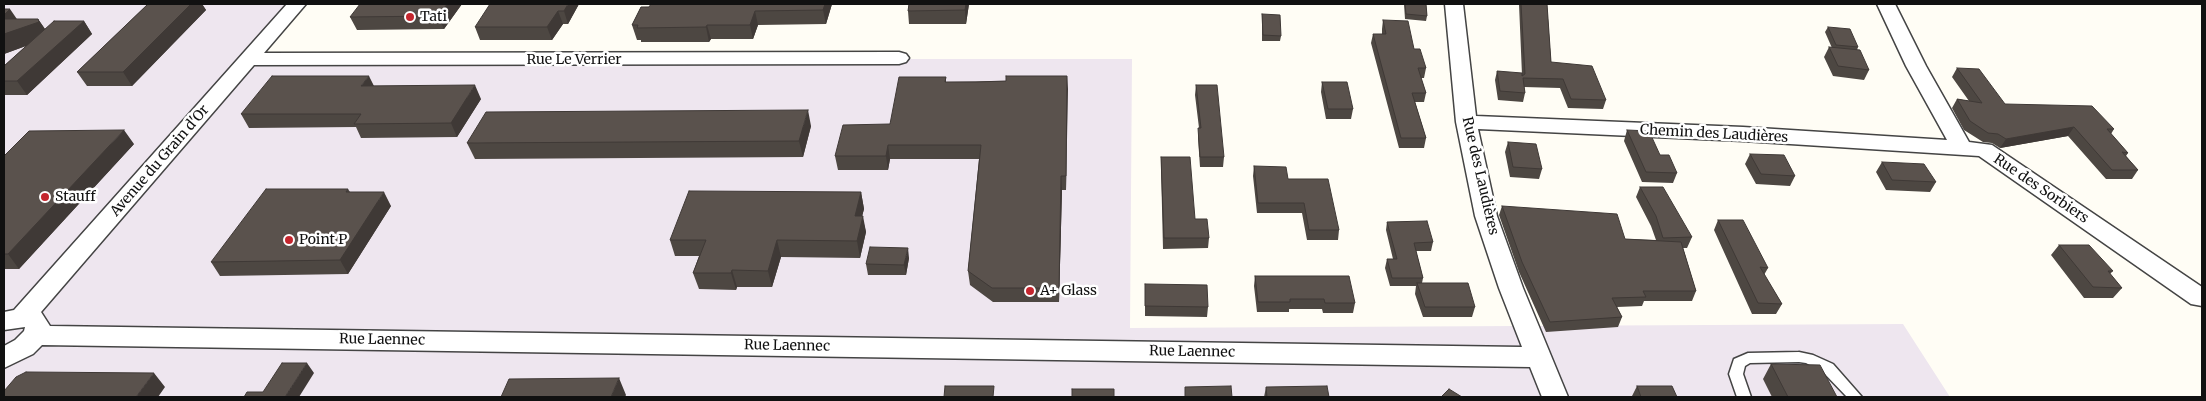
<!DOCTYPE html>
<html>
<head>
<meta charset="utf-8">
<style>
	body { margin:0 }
	#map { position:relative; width:2206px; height:401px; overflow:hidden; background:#fffdf5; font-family:Merriweather,serif }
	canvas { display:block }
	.frame { position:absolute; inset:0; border:5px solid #111; pointer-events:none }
</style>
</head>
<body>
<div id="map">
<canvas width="2206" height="401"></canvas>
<div class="frame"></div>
</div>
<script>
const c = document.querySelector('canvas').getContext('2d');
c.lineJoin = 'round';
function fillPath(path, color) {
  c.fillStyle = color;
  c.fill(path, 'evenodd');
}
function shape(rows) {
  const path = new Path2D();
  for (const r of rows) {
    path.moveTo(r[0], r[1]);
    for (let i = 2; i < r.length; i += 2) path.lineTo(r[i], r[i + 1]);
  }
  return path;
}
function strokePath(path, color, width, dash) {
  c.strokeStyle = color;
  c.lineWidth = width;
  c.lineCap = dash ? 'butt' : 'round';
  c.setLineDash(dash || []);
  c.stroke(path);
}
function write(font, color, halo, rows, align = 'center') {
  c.font = font + ' Merriweather,serif';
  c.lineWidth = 5;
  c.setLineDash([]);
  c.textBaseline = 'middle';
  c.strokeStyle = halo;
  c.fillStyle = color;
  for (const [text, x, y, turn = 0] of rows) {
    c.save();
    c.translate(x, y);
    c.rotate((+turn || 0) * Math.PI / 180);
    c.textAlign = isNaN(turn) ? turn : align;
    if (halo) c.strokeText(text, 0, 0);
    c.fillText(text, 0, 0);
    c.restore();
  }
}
const industrial = shape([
	[4,4,297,5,249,59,1132,59,1130,328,1903,324,1950,397,4,397]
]);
const lane = shape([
	[1799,352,1813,355,1833,364,1862,397,1847,397,1823,372,1806,363,1799,362,1750,363,1745,366,1743,374,1751,397,1737,397,1729,374,1734,359,1748,353,1799,352]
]);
const street = shape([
	[287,4,306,4,264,53,899,52,906,54,909,58,906,62,899,64,254,65,41,312,50,326,1522,347,1499,288,1475,216,1456,122,1445,4,1463,4,1476,116,1743,127,1947,140,1906,66,1877,4,1895,4,1926,66,1969,142,1992,145,2202,287,2202,306,2191,304,1979,156,1743,141,1478,129,1497,216,1523,288,1568,397,1542,397,1530,367,42,345,33,354,4,368,4,346,15,340,24,331,25,327,4,330,4,312,14,310,287,4]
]);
const wall = shape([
	[148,4,202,4,206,10,132,86,87,86,77,72],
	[462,4,444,29,357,30,350,17],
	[579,4,568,24,563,24,552,40,480,40,475,27],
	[832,4,826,24,758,25,753,39,711,39,709,42,641,42,641,40,637,40,632,25,641,7],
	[909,4,969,4,966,24,909,24,908,11],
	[1404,4,1426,4,1427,16,1426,21,1405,19],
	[1519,4,1547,4,1551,62,1606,100,1603,109,1568,108,1560,88,1524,87,1525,93,1523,102,1498,100,1495,80,1497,71,1522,75],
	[1262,14,1281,36,1280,41,1262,41],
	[17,19,38,19,45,29,84,21,92,34,27,95,4,95,4,66,26,46,4,54],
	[1383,20,1414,49,1426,68,1424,78,1421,78,1426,93,1424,102,1415,102,1426,138,1424,148,1399,148,1371,43,1373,34,1382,34,1382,29],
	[1828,27,1858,47,1857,50,1869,70,1864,80,1833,76,1824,57,1829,47,1832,48,1825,32],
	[1957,68,2005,104,2114,129,2111,134,2128,153,2126,156,2138,170,2132,179,2106,179,2068,136,2000,148,1992,143,1983,142,1964,130,1952,108,1957,99,1969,101,1952,77],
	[1067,76,1066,190,1062,190,1059,302,993,302,970,285,968,271,979,159,890,159,888,170,838,170,835,156,890,124,946,77,946,82,1006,81],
	[1322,82,1353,109,1351,119,1326,119,1321,92],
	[1196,85,1224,157,1223,167,1200,167,1198,138,1199,128,1195,95],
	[374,86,481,99,457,137,361,138,356,127,249,128,241,114],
	[811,126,803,157,475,159,467,143],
	[1627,130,1660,155,1677,173,1673,183,1642,182,1624,141],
	[1508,142,1542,169,1539,179,1510,177,1505,152],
	[134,144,19,269,4,269,4,156],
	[1750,154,1795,176,1790,186,1756,184,1745,164],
	[1161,157,1195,219,1209,238,1208,248,1163,249,1161,167],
	[1882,162,1936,182,1930,192,1886,190,1876,172],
	[1254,166,1288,179,1339,230,1338,240,1307,240,1302,213,1257,213,1253,176],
	[1640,187,1692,237,1687,248,1683,248,1696,291,1692,301,1644,301,1642,306,1617,307,1622,317,1618,327,1546,332,1519,272,1499,215,1502,206,1625,239,1656,240,1651,226,1636,197],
	[348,189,350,192,391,206,348,274,220,276,211,262],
	[861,192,864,209,862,216,866,232,860,258,781,257,772,287,737,287,736,290,699,289,693,273,699,256,675,256,670,240],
	[1718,220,1768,268,1764,275,1782,304,1776,314,1752,314,1714,230],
	[1387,222,1433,242,1431,251,1416,251,1423,278,1422,283,1475,307,1472,317,1423,317,1415,294,1416,286,1390,286,1385,268,1387,259,1393,259,1386,230],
	[2059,245,2113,271,2110,274,2122,288,2113,298,2084,298,2051,255],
	[909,258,906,275,868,275,866,264],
	[1255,276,1355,303,1353,313,1323,313,1322,309,1289,309,1289,312,1257,312,1254,286],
	[1145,284,1208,307,1207,317,1145,316],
	[1771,364,1837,397,1772,397,1763,379],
	[1637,386,1677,397,1632,397,1632,396],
	[1266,387,1329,397,1264,397]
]);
const shadedWall = shape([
	[191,4,202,4,206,10,132,86,123,72],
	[447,4,462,4,444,29,438,16],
	[568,4,579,4,568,24,564,11],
	[825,4,832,4,826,24,823,10],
	[966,4,969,4,966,24,965,10],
	[10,9,21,25,38,19,49,35,50,37,4,54,4,15],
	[558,11,563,24,552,40,547,27],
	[755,11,758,25,753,39,750,25],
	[84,21,92,34,27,95,17,81],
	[707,25,711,39,709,42,706,27],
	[369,76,376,90,361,86],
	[1067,76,1068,89,1066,190,1066,176],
	[475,85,481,99,457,137,451,123],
	[808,110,811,126,803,157,799,141],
	[2074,127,2068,136,2000,148,2006,139],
	[124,130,134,144,19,269,8,254],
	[888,145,890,159,888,170,886,156],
	[1061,176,1062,190,1059,302,1059,288],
	[384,192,391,206,348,274,340,260],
	[861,192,864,209,858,232,855,216],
	[863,216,866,232,860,258,857,241],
	[777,240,781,257,772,287,768,271],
	[908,248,909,258,906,275,904,265],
	[732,270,737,287,736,290,731,273],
	[307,363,314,373,299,397,285,397],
	[154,373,165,387,158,397,136,397],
	[619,378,626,395,625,397,611,397]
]);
const building = shape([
	[148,4,191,4,123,72,77,72,148,4],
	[360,4,447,4,438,16,350,17,360,4],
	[490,4,568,4,564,11,558,11,547,27,475,27,490,4],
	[651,4,825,4,823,10,755,11,750,25,707,25,706,27,637,28,638,25,632,25,641,7,649,7,651,4],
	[909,4,966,4,965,10,908,11,909,4],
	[1405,4,1426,4,1427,16,1406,14,1405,4],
	[1521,4,1547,4,1551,62,1592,66,1606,100,1571,99,1563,79,1523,78,1525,93,1500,91,1497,71,1522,73,1522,76,1525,74,1521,4],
	[4,9,10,9,4,15,4,9],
	[1262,14,1280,15,1281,36,1263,35,1262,14],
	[4,19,38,19,39,22,4,34,4,19],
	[1383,20,1408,21,1414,49,1420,49,1426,68,1418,68,1426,93,1412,93,1426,138,1401,138,1373,34,1386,34,1383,20],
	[54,21,84,21,17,81,4,81,4,66,54,21],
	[1828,27,1850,29,1858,47,1836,45,1828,27],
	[1829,47,1860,50,1869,70,1838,66,1829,47],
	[1957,68,1979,69,2005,104,2092,106,2114,129,2107,129,2128,153,2122,152,2138,170,2112,170,2074,127,2006,139,1998,134,1988,133,1970,121,1957,99,1982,103,1957,68],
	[272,76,369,76,361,86,475,85,451,123,354,124,361,114,241,114,272,76],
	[1006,76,1067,76,1066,176,1061,176,1059,288,992,288,968,271,981,145,888,145,886,156,835,156,843,125,890,124,899,77,946,77,945,82,976,82,1006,81,1006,76],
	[1322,82,1347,82,1353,109,1328,109,1322,82],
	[1196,85,1217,85,1224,157,1200,157,1198,128,1201,128,1196,85],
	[808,110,799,141,467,143,486,112,808,110],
	[124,130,8,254,4,254,4,156,29,131,124,130],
	[1627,130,1649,131,1660,155,1669,155,1677,173,1646,172,1627,130],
	[1508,142,1536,144,1542,169,1513,167,1508,142],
	[1750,154,1784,155,1795,176,1761,174,1750,154],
	[1161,157,1190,157,1195,219,1207,219,1209,238,1164,238,1161,157],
	[1882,162,1924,164,1936,182,1892,180,1882,162],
	[1254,166,1286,167,1288,179,1328,179,1339,230,1309,230,1304,203,1258,203,1254,166],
	[1640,187,1663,187,1692,237,1663,238,1656,216,1640,187],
	[266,189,348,189,346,192,384,192,340,260,211,262,266,189],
	[689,191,861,192,855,216,863,216,857,241,777,240,768,271,732,270,731,273,693,273,706,240,670,240,689,191],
	[1502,206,1617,214,1625,239,1681,242,1696,291,1643,291,1646,297,1612,298,1622,317,1550,322,1522,262,1502,206],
	[1718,220,1743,220,1768,268,1760,267,1782,304,1758,303,1718,220],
	[1427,221,1433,242,1414,243,1423,278,1392,278,1387,259,1397,259,1387,222,1427,221],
	[2059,245,2089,245,2113,271,2108,271,2122,288,2093,287,2059,245],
	[870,247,908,248,904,265,866,264,870,247],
	[1255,276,1349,276,1355,303,1325,303,1324,299,1290,299,1290,302,1258,302,1255,276],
	[1417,283,1468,283,1475,307,1425,307,1417,283],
	[1145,284,1207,285,1208,307,1145,306,1145,284],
	[282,363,307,363,285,397,244,397,247,392,263,392,282,363],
	[1771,364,1820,365,1837,397,1788,397,1771,364],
	[26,372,154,373,136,397,4,397,4,391,16,377,26,372],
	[619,378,611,397,501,397,509,379,619,378],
	[945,386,994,386,993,397,944,397,945,386],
	[1231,386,1232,397,1185,397,1185,387,1231,386],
	[1327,386,1329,397,1267,397,1266,387,1327,386],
	[1637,386,1672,386,1677,397,1641,397,1637,386],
	[1072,389,1114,389,1114,397,1072,397,1072,389],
	[1449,389,1462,397,1441,397,1449,389]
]);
const markers = [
	[410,17,5,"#c4262e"],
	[45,197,5,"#c4262e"],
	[289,240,5,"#c4262e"],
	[1030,291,5,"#c4262e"]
];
const poiNames = [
	["Tati",420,17],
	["Stauff",55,197],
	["Point P",299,240],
	["A+ Glass",1040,291]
];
const streetNames = [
	["Rue Le Verrier",574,60],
	["Chemin des Laudières",1714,134,3],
	["Avenue du Grain d'Or",160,161,-49],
	["Rue des Laudières",1480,176,77],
	["Rue des Sorbiers",2041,189,34],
	["Rue Laennec",382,340,1],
	["Rue Laennec",787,346,1],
	["Rue Laennec",1192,352,1]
];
fillPath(industrial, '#eee6ef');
strokePath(lane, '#444', 3);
strokePath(street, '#444', 3);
fillPath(lane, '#fff');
fillPath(street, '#fff');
fillPath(wall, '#4d4742');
fillPath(shadedWall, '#3f3936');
fillPath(building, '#5a524d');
strokePath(building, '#3f3936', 1);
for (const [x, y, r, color] of markers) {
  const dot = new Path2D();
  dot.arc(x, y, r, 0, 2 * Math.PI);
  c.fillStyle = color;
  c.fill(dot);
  strokePath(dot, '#fff', 2);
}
write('14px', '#111', '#fff', poiNames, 'left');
write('14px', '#111', '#fff', streetNames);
</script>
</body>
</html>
